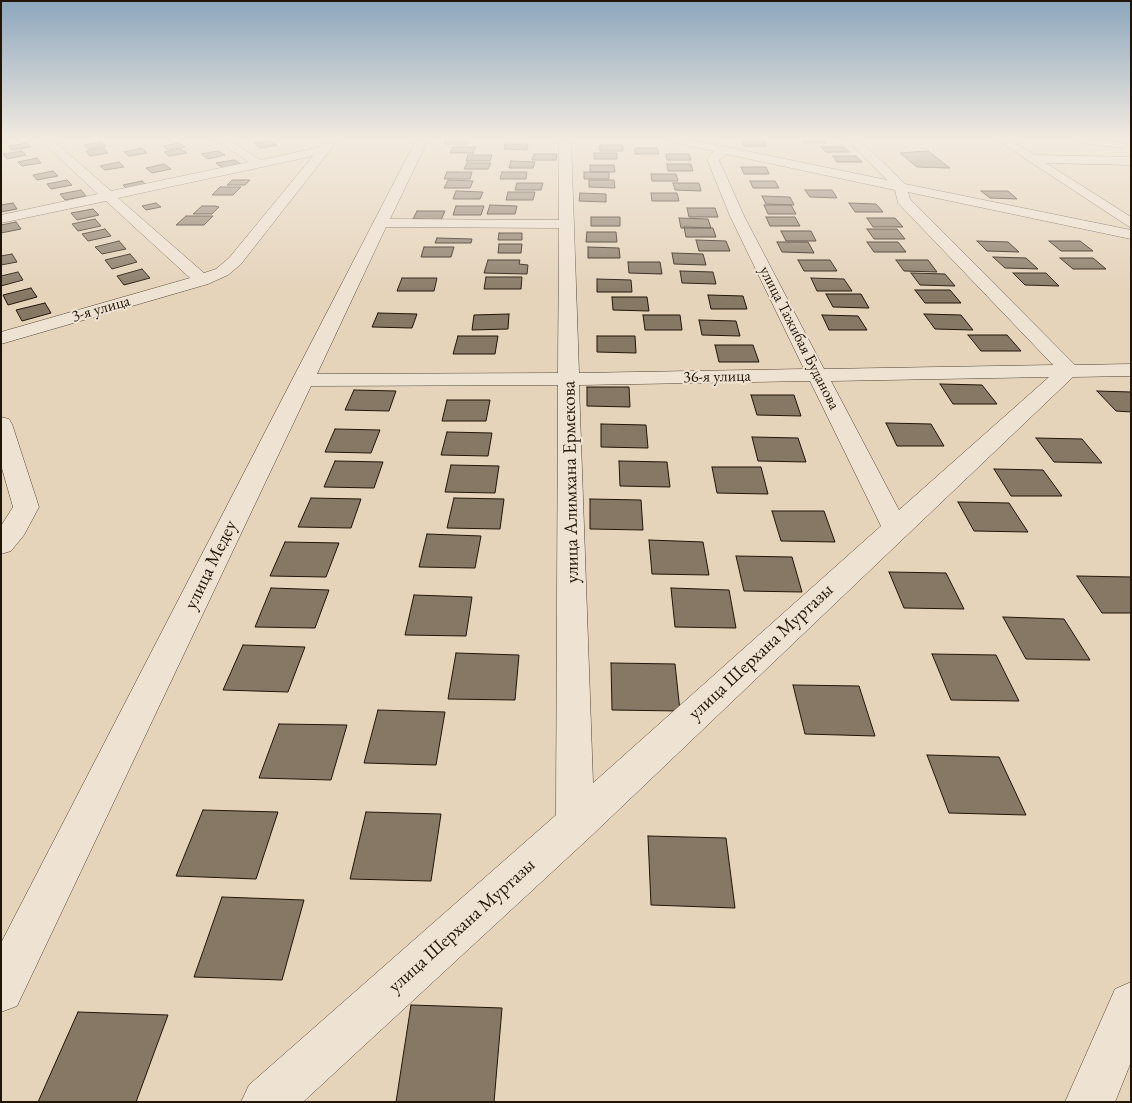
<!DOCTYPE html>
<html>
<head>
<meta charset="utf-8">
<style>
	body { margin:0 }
	#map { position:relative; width:1132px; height:1103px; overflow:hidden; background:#e5d3ba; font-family:"EB Garamond",serif }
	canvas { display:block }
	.frame { position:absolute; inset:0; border:2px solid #211508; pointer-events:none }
</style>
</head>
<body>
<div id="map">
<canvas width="1132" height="1103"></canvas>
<div class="frame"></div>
</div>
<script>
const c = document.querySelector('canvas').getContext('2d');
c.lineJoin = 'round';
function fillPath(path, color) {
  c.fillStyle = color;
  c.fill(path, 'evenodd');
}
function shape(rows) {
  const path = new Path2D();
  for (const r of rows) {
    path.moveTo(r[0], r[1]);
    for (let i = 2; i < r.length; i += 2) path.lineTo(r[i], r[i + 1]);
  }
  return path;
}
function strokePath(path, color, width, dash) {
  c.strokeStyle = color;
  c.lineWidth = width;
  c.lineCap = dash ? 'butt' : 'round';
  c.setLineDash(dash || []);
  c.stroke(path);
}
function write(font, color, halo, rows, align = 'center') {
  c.font = font + ' "EB Garamond",serif';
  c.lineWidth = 4.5;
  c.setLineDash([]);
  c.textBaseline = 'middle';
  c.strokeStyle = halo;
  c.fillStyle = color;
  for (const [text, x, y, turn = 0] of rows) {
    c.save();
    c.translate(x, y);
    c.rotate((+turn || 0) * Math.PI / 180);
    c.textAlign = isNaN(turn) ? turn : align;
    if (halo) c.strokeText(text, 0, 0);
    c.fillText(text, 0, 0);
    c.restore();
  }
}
const building = shape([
	[269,140,277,145,261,148,254,143,269,140],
	[446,140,468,140,466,144,444,144,446,140],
	[742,140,764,140,767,146,744,146,742,140],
	[801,140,823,140,826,143,803,143,801,140],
	[101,142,106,146,88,149,84,145,101,142],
	[27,143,31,147,12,150,9,146,27,143],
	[179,143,185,147,168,150,163,146,179,143],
	[505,144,528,144,527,150,504,149,505,144],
	[600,145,623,145,623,151,600,151,600,145],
	[453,147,476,147,473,153,450,153,453,147],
	[821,147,844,147,849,152,826,152,821,147],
	[104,148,108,153,90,156,86,151,104,148],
	[142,148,147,153,129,156,124,152,142,148],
	[635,148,657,148,659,154,635,154,635,148],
	[181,149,187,153,169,156,164,152,181,149],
	[22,151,26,155,7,159,3,154,22,151],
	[218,151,225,155,208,159,201,154,218,151],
	[928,151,950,168,917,167,900,153,928,151],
	[594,153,617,153,617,159,594,159,594,153],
	[534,154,557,154,556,160,532,160,534,154],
	[666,154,689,154,691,160,667,160,666,154],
	[468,155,492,155,490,161,466,161,468,155],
	[833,156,856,156,862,162,837,162,833,156],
	[37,158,41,163,22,166,18,162,37,158],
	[234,160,241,164,223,168,216,163,234,160],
	[511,161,535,162,533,168,509,168,511,161],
	[119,162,124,167,105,170,100,166,119,162],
	[467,163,491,163,488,169,464,169,467,163],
	[164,164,171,169,152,173,146,168,164,164],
	[667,164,691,164,693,171,668,171,667,164],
	[590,165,614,165,615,172,590,172,590,165],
	[741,167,766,167,769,174,744,174,741,167],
	[53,171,58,176,37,180,33,175,53,171],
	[447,172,472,172,470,179,444,179,447,172],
	[502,172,527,172,526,179,500,179,502,172],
	[584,172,609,172,609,179,584,179,584,172],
	[651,174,676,174,678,181,652,181,651,174],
	[67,180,72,185,51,189,47,184,67,180],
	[232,180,250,180,245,185,227,185,232,180],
	[448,180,473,181,470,188,444,188,448,180],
	[589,180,614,180,615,188,589,187,589,180],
	[142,181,148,186,128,190,123,185,142,181],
	[750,181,775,181,779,188,753,188,750,181],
	[517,183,543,183,541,190,515,190,517,183],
	[673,183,699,183,701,191,675,190,673,183],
	[220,187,241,187,233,195,212,195,220,187],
	[81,190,86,196,65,200,60,194,81,190],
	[805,190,832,190,837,198,810,197,805,190],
	[456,191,483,192,480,199,453,199,456,191],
	[981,191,1008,191,1017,199,990,198,981,191],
	[508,192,535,192,533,200,506,200,508,192],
	[580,193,606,194,606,202,579,201,580,193],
	[651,193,677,193,679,201,652,201,651,193],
	[762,196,790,197,794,205,766,204,762,196],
	[13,203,17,209,1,212,1,205,13,203],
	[156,203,161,207,146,210,142,206,156,203],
	[849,203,876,204,883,212,855,212,849,203],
	[490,205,517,206,515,214,487,214,490,205],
	[764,205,791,205,796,214,768,214,764,205],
	[202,206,215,206,219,207,212,214,193,214,202,206],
	[456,206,484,206,481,215,453,215,456,206],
	[687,208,715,208,718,217,689,217,687,208],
	[93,209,99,215,77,220,71,213,93,209],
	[417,211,445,211,441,220,413,219,417,211],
	[186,216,213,216,204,225,176,225,186,216],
	[591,217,620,217,620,226,591,226,591,217],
	[766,217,795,217,800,226,770,226,766,217],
	[679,218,708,219,711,228,681,228,679,218],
	[867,218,895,218,903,227,873,227,867,218],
	[95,219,101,226,78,231,72,224,95,219],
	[16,222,21,229,1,233,1,225,16,222],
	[684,227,713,228,716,237,686,237,684,227],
	[105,229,111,236,88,241,82,234,105,229],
	[867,229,897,229,905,239,874,239,867,229],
	[781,231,811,231,816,241,786,241,781,231],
	[587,232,616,232,617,242,586,242,587,232],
	[499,233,522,233,522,240,498,240,499,233],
	[437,238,472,239,471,243,435,243,437,238],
	[696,240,726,241,730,251,699,251,696,240],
	[119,241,126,249,102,254,95,247,119,241],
	[977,241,1008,242,1019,252,987,251,977,241],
	[1049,241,1080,241,1093,251,1061,251,1049,241],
	[777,242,808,242,814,253,782,252,777,242],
	[867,242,898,242,906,252,874,252,867,242],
	[499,244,522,244,521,253,498,253,499,244],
	[424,247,454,247,451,257,421,257,424,247],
	[588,247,619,248,620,258,588,258,588,247],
	[672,253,703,254,706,265,674,264,672,253],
	[12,254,17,262,1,265,1,256,12,254],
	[130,254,137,262,112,269,105,260,130,254],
	[993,257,1026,258,1038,269,1005,268,993,257],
	[1060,258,1093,258,1106,269,1073,269,1060,258],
	[488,260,520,260,519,264,528,265,527,274,484,273,488,260],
	[798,260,830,260,837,271,804,271,798,260],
	[896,260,928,260,937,272,904,271,896,260],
	[628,262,660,262,662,274,629,273,628,262],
	[142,269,150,278,124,285,117,276,142,269],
	[680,271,713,272,716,284,682,283,680,271],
	[18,272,23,280,1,286,1,276,18,272],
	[911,273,945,274,955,286,920,285,911,273],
	[1013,273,1046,273,1059,286,1025,285,1013,273],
	[486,277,522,277,521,289,484,289,486,277],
	[402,278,437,278,434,291,397,291,402,278],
	[811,278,844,279,852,291,817,291,811,278],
	[597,279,631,280,632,292,597,292,597,279],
	[31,288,37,297,8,305,3,295,31,288],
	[915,290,950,290,961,303,925,303,915,290],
	[826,294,861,294,869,308,833,307,826,294],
	[708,295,743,296,747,309,711,309,708,295],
	[612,297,647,297,649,311,613,310,612,297],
	[45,303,51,313,22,321,16,310,45,303],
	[378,313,417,314,412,328,372,327,378,313],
	[509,314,508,329,472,330,474,315,509,314],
	[924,314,961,315,973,330,935,329,924,314],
	[643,315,680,315,682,330,645,330,643,315],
	[822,315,858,316,867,330,829,330,822,315],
	[699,320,736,321,740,336,702,335,699,320],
	[968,335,1007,335,1021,351,981,351,968,335],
	[458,336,498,336,495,354,453,354,458,336],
	[597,336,635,336,636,353,597,352,597,336],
	[715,345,753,345,759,362,719,362,715,345],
	[940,384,982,385,997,404,953,404,940,384],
	[587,387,629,387,630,407,587,406,587,387],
	[354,390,396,391,389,411,345,410,354,390],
	[1097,391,1131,392,1131,412,1116,411,1097,391],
	[751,395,794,395,801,416,757,415,751,395],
	[447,400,490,400,486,421,442,421,447,400],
	[886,423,931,424,944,446,897,446,886,423],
	[601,424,646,425,648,448,601,447,601,424],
	[335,429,380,430,371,453,325,452,335,429],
	[447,432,492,433,488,456,441,455,447,432],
	[752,437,798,438,806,462,758,461,752,437],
	[1036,438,1082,439,1102,463,1054,462,1036,438],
	[335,461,383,462,374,488,324,487,335,461],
	[619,461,667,462,670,487,620,486,619,461],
	[451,465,499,466,495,493,445,492,451,465],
	[712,467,761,467,768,494,717,493,712,467],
	[994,469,1043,470,1062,496,1011,496,994,469],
	[311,498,361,499,351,528,298,527,311,498],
	[454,498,504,499,500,529,447,528,454,498],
	[590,499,641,500,643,530,590,529,590,499],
	[958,502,1009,503,1028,532,974,531,958,502],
	[772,511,824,511,835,542,781,541,772,511],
	[427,534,481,536,475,568,419,567,427,534],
	[649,540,703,542,709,575,652,574,649,540],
	[285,542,339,543,326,577,270,576,285,542],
	[736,556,792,557,802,592,744,591,736,556],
	[889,572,946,573,964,609,904,608,889,572],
	[1077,576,1131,577,1131,613,1102,613,1077,576],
	[271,588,329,590,315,628,255,627,271,588],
	[671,588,729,590,736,628,675,627,671,588],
	[414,595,472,597,466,636,405,635,414,595],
	[1003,617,1064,619,1090,660,1026,659,1003,617],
	[243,645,305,647,288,692,223,690,243,645],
	[456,653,519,655,515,700,448,699,456,653],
	[932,654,996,655,1019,701,951,700,932,654],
	[611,663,675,664,680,711,612,710,611,663],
	[793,685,859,686,875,736,805,734,793,685],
	[378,710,445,712,436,765,364,763,378,710],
	[279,724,347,725,331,780,259,778,279,724],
	[927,755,999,757,1026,815,949,813,927,755],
	[203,810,278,812,256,879,176,876,203,810],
	[366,812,441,814,431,881,350,879,366,812],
	[648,836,726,838,735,908,651,905,648,836],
	[222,897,304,900,282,980,194,977,222,897],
	[411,1005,502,1008,494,1102,396,1102,411,1005],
	[78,1012,168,1015,136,1102,38,1102,78,1012]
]);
const minor = shape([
	[40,140,53,140,111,191,249,162,215,140,229,140,261,160,320,147,326,140,338,140,241,264,228,275,208,284,1,344,1,332,190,278,106,201,1,223,1,215,98,194,40,140],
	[313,156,229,258,216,269,204,273,118,198,313,156],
	[416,140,428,140,390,219,559,220,559,140,571,140,579,373,804,369,730,216,707,159,714,151,672,142,670,140,693,140,887,180,847,140,860,140,905,184,1131,230,1131,239,908,192,910,199,1075,365,1131,364,1131,376,1073,377,589,838,303,1102,241,1102,249,1085,556,815,558,385,311,386,17,1006,1,1012,1,943,416,140],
	[726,154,895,190,898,203,1053,365,824,369,744,216,719,160,726,154],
	[386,227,559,228,558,373,317,374,386,227],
	[1049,377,899,510,831,381,1049,377],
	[810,381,881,526,593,783,579,385,810,381],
	[997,140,1011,140,1035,155,1131,157,1131,165,1046,163,1131,217,1131,228,997,140],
	[1074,140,1109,140,1126,143,1128,145,1122,148,1080,143,1074,140],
	[1,417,9,419,12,424,39,507,24,535,11,551,1,554,1,526,13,507,1,465,1,417],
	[1131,982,1131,1062,1115,1102,1065,1102,1115,989,1131,982]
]);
const farStreetnames = [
	["3-я улица",101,309,-16],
	["улица Тажибая Буданова",799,338,63],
	["36-я улица",717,377,-1]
];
const streetNames = [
	["улица Алимхана Ермекова",571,482,-91],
	["улица Медеу",211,565,-64],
	["улица Шерхана Муртазы",761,652,-43],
	["улица Шерхана Муртазы",462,926,-42]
];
fillPath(building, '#877865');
strokePath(building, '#211508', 1);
strokePath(minor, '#524434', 1);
fillPath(minor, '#eee2d2');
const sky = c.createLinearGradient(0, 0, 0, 295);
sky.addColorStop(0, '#8ca6bd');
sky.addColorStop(0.47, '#f3ebe0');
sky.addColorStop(1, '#f3ebe000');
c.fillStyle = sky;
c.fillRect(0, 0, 1132, 295);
write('16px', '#211508', '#eee2d2', farStreetnames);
write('19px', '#211508', '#eee2d2', streetNames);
</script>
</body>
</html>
